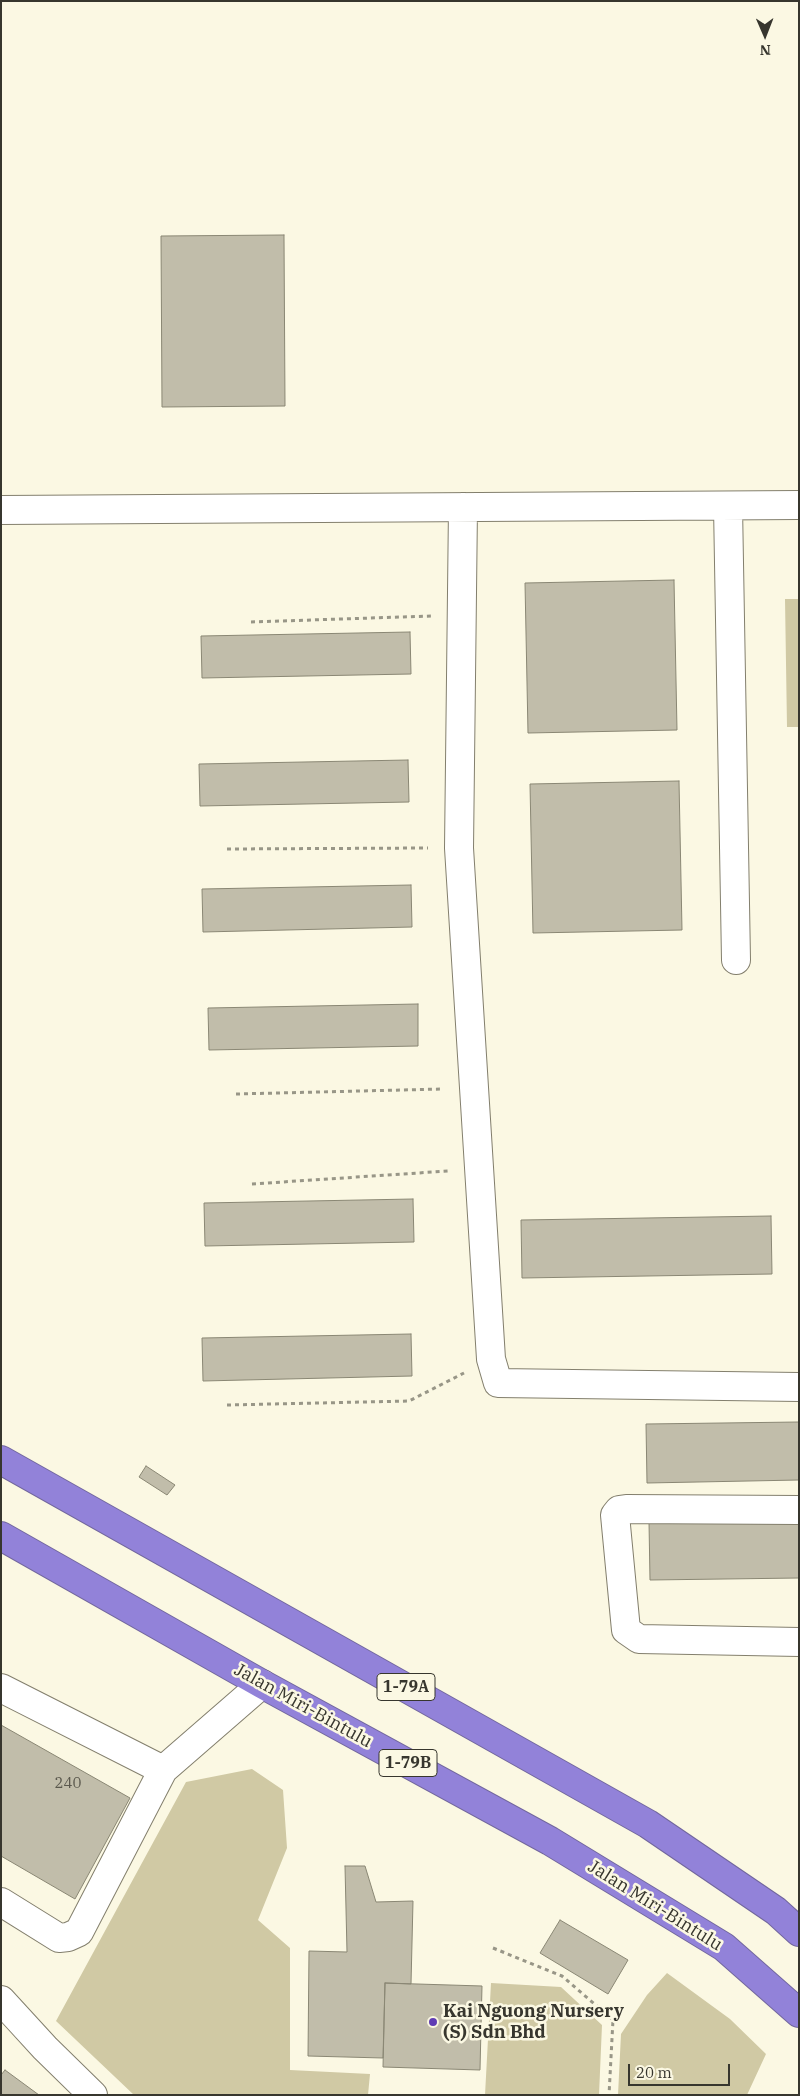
<!DOCTYPE html>
<html>
<head>
<meta charset="utf-8">
<style>
	body { margin:0 }
	#map { position:relative; width:800px; height:2096px; overflow:hidden; background:#fbf8e3; font-family:"IBM Plex Serif",serif }
	canvas { display:block }
	.frame { position:absolute; inset:0; border:2px solid #37362e; pointer-events:none }
	.north { position:absolute; left:740px; top:10px; width:50px; height:50px; -webkit-text-stroke:4px #fbf8e3; paint-order:stroke; rotate:179deg; font-size:14px; font-weight:700; line-height:20px; text-align:center; color:#37362e }
	.north::after { content:''; display:block; margin:auto; width:18px; height:22px; background:#37362e; clip-path:polygon(50% 0,100% 100%,50% 72%,0 100%) }
	.scale { position:absolute; left:628px; top:2064px; width:102px; height:22px; box-sizing:border-box; border:2px solid #37362e; border-top:0; padding-left:6px; font-size:15px; line-height:18px; white-space:nowrap; color:#37362e; -webkit-text-stroke:4px #fbf8e3; paint-order:stroke }
</style>
</head>
<body>
<div id="map">
<canvas width="800" height="2096"></canvas>
<div class="frame"></div>
<div class="north">N</div>
<div class="scale">20 m</div>
</div>
<script>
const c = document.querySelector('canvas').getContext('2d');
c.lineJoin = 'round';
function fillPath(path, color) {
  c.fillStyle = color;
  c.fill(path, 'evenodd');
}
function shape(rows) {
  const path = new Path2D();
  for (const r of rows) {
    path.moveTo(r[0], r[1]);
    for (let i = 2; i < r.length; i += 2) path.lineTo(r[i], r[i + 1]);
  }
  return path;
}
function strokePath(path, color, width, dash) {
  c.strokeStyle = color;
  c.lineWidth = width;
  c.lineCap = dash ? 'butt' : 'round';
  c.setLineDash(dash || []);
  c.stroke(path);
}
function write(font, color, halo, rows, align = 'center') {
  c.font = font + ' "IBM Plex Serif",serif';
  c.lineWidth = 5;
  c.setLineDash([]);
  c.textBaseline = 'middle';
  c.strokeStyle = halo;
  c.fillStyle = color;
  for (const [text, x, y, turn = 0] of rows) {
    c.save();
    c.translate(x, y);
    c.rotate((+turn || 0) * Math.PI / 180);
    c.textAlign = isNaN(turn) ? turn : align;
    if (halo) c.strokeText(text, 0, 0);
    c.fillText(text, 0, 0);
    c.restore();
  }
}
const green = shape([
	[785,599,799,599,799,727,787,727],
	[252,1769,283,1790,287,1848,258,1920,290,1948,290,2070,370,2074,368,2095,134,2095,56,2021,186,1782],
	[667,1973,730,2019,766,2054,747,2095,618,2095,621,2034,647,1995],
	[491,1983,561,1987,602,2025,599,2095,485,2095]
]);
const building = shape([
	[284,235,285,406,162,407,161,236,284,235],
	[674,580,677,730,528,733,525,583,674,580],
	[410,632,411,674,202,678,201,636,410,632],
	[408,760,409,802,200,806,199,764,408,760],
	[679,781,682,930,533,933,530,784,679,781],
	[411,885,412,927,203,932,202,889,411,885],
	[418,1004,418,1046,209,1050,208,1008,418,1004],
	[413,1199,414,1242,205,1246,204,1203,413,1199],
	[771,1216,772,1274,522,1278,521,1220,771,1216],
	[411,1334,412,1376,203,1381,202,1338,411,1334],
	[799,1422,799,1480,647,1483,646,1424,799,1422],
	[146,1466,175,1485,167,1495,139,1477,146,1466],
	[799,1519,799,1578,650,1580,649,1522,799,1519],
	[1,1725,130,1798,75,1899,1,1856,1,1725],
	[345,1866,365,1866,376,1902,413,1901,411,1984,385,1983,383,2058,308,2056,309,1951,347,1952,345,1866],
	[560,1920,628,1960,608,1994,540,1953,560,1920],
	[385,1983,482,1986,480,2070,383,2067,385,1983],
	[5,2070,39,2095,1,2095,1,2075,5,2070]
]);
const path = shape([
	[251,622,431,616],
	[227,849,428,848],
	[236,1094,443,1089],
	[252,1184,448,1171],
	[227,1405,409,1401,464,1373],
	[493,1948,562,1976,613,2020,609,2095]
]);
const minor = shape([
	[728,506,736,960],
	[463,507,459,848,491,1359,498,1383,799,1387],
	[1,510,799,505],
	[799,1510,626,1509,619,1510,615,1515,626,1630,639,1639,799,1642],
	[1,1688,163,1770],
	[1,1902,59,1938,68,1937,79,1932,163,1770,262,1684],
	[1,2000,45,2048,93,2095]
]);
const highway = shape([
	[1,1460,648,1824,776,1911,799,1932],
	[1,1536,262,1684,550,1841,724,1947,799,2013]
]);
const markers = [
	[433,2022,5,"#5f3cb4"]
];
const numberNames = [
	["240",68,1784]
];
const shields = [
	[406,1687,58],
	[408,1763,58]
];
const shieldNames = [
	["1-79A",406,1687],
	["1-79B",408,1763]
];
const streetNames = [
	["Jalan Miri-Bintulu",303,1706,29],
	["Jalan Miri-Bintulu",655,1906,32]
];
const poiNames = [
	["Kai Nguong Nursery",443,2012],
	["(S) Sdn Bhd",443,2033]
];
fillPath(green, '#d0c9a4');
fillPath(building, '#c1bdaa');
strokePath(building, '#8a8774', 1);
strokePath(minor, '#837f6d', 30);
strokePath(highway, '#72679d', 30);
strokePath(path, '#989687', 3, [4, 4]);
strokePath(minor, '#fff', 28);
strokePath(highway, '#9282d9', 28);
for (const [x, y, r, color] of markers) {
  const dot = new Path2D();
  dot.arc(x, y, r, 0, 2 * Math.PI);
  c.fillStyle = color;
  c.fill(dot);
  strokePath(dot, '#fbf8e3', 2);
}
write('15px', '#5a584d', null, numberNames);
for (const [x, y, w] of shields) {
  const box = new Path2D();
  box.roundRect(x - w / 2, y - 13.5, w, 27, 4);
  c.fillStyle = '#fbf8e3';
  c.fill(box);
  strokePath(box, '#37362e', 1);
}
write('bold 16px', '#37362e', null, shieldNames);
write('18px', '#37362e', '#fbf8e3', streetNames);
write('bold 18px', '#37362e', '#fbf8e3', poiNames, 'left');
</script>
</body>
</html>
